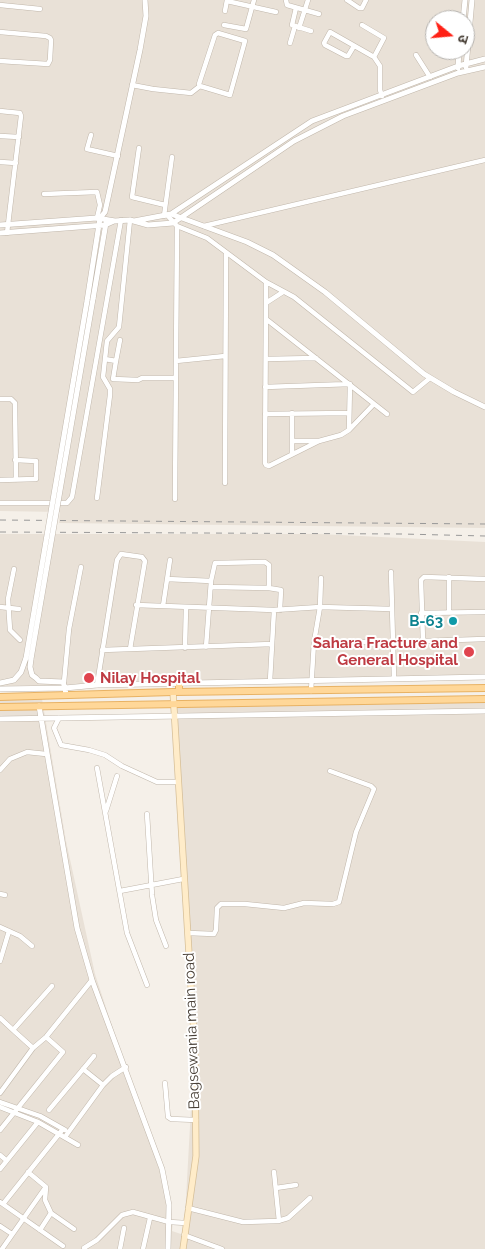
<!DOCTYPE html>
<html>
<head>
<meta charset="utf-8">
<style>
	body { margin:0 }
	#map { position:relative; width:485px; height:1249px; overflow:hidden; background:#f5f0e9; font-family:Raleway,"Noto Sans Devanagari",sans-serif }
	canvas { display:block }
	.north { position:absolute; left:425px; top:10px; width:50px; height:50px; box-sizing:border-box; background:#fff; border:1px solid #b6b3af; border-radius:50%; rotate:107deg; font-size:14px; font-weight:700; line-height:20px; text-align:center; color:#494037 }
	.north::after { content:''; display:block; margin:auto; width:18px; height:22px; background:#ff2116; clip-path:polygon(50% 0,100% 100%,50% 72%,0 100%) }
</style>
</head>
<body>
<div id="map">
<canvas width="485" height="1249"></canvas>
<div class="north">उ</div>
</div>
<script>
const c = document.querySelector('canvas').getContext('2d');
c.lineJoin = 'round';
function fillPath(path, color) {
  c.fillStyle = color;
  c.fill(path, 'evenodd');
}
function shape(rows) {
  const path = new Path2D();
  for (const r of rows) {
    path.moveTo(r[0], r[1]);
    for (let i = 2; i < r.length; i += 2) path.lineTo(r[i], r[i + 1]);
  }
  return path;
}
function strokePath(path, color, width, dash) {
  c.strokeStyle = color;
  c.lineWidth = width;
  c.lineCap = dash ? 'butt' : 'round';
  c.setLineDash(dash || []);
  c.stroke(path);
}
function write(font, color, halo, rows, align = 'center') {
  c.font = font + ' Raleway,sans-serif';
  c.lineWidth = 4;
  c.setLineDash([]);
  c.textBaseline = 'middle';
  c.strokeStyle = halo;
  c.fillStyle = color;
  for (const [text, x, y, turn = 0] of rows) {
    c.save();
    c.translate(x, y);
    c.rotate((+turn || 0) * Math.PI / 180);
    c.textAlign = isNaN(turn) ? turn : align;
    if (halo) c.strokeText(text, 0, 0);
    c.fillText(text, 0, 0);
    c.restore();
  }
}
const residential = shape([
	[0,0,485,0,485,528,59,523,60,512,0,511],
	[435,20,465,20,465,50,435,50],
	[0,534,319,534,485,542,485,678,0,686],
	[41,693,66,841,95,974,172,1209,172,1215,167,1219,173,1220,172,1231,184,1235,195,1035,173,707,485,701,485,1249,0,1249,0,698]
]);
const minor = shape([
	[286,0,287,5,319,14],
	[347,0,359,8,362,8,366,0],
	[227,1,276,12],
	[0,5,40,9],
	[296,8,292,25,311,31],
	[225,11,227,0],
	[224,25,246,29,254,0],
	[362,25,384,38,374,57],
	[299,28,308,0],
	[0,32,46,36,50,38,51,40,50,60,48,64,0,61],
	[290,43,295,26],
	[354,46,348,56,346,56,325,45,324,43,330,32,374,57,380,66,380,90,382,96],
	[416,55,430,77],
	[132,85,153,89,191,93,200,86,230,95,245,41,218,33,215,35,199,84,200,86],
	[0,111,20,113,21,116,7,233],
	[91,135,87,149,118,156],
	[0,136,19,137],
	[139,148,132,197,165,205],
	[0,162,16,163],
	[44,194,97,192,100,205,97,218],
	[167,215,177,226,175,499],
	[164,216,172,157],
	[177,226,207,238,266,282,294,297,413,392,430,378],
	[204,226,485,160],
	[266,282,266,303,283,292],
	[266,303,265,463,266,465,269,466,319,441,341,435,349,430,374,404],
	[266,319,387,414],
	[105,359,116,361,113,379,138,380,142,378,176,378],
	[266,359,316,358],
	[116,361,120,340],
	[176,361,225,356],
	[265,387,350,384,349,430],
	[0,399,11,399,15,403,16,480],
	[265,414,349,413],
	[292,441,318,441],
	[292,454,292,413],
	[0,480,36,479,36,461,15,460],
	[225,483,226,254],
	[97,498,110,395,110,389,103,377,107,341,119,327,130,220],
	[0,503,67,503,72,497,121,220],
	[14,569,8,599,10,630,20,640],
	[391,572,394,678],
	[449,577,449,613],
	[167,579,211,581],
	[269,588,281,590,280,610],
	[136,605,274,610,320,607,392,609],
	[163,606,170,560],
	[0,607,19,609],
	[421,613,485,612],
	[423,641,421,580,424,577,485,579],
	[314,642,393,642,485,639],
	[206,647,211,581,215,563,265,562,269,565,269,588,211,587],
	[185,648,186,607],
	[102,650,272,644],
	[270,681,274,610],
	[64,682,69,629,81,567],
	[97,685,117,560,121,554,142,557,145,561,130,649],
	[311,691,314,642,320,607,321,578],
	[59,718,54,728,61,745,89,750,105,755,122,766,157,782,178,782],
	[97,768,127,933,147,985],
	[0,770,10,759,27,752,46,754],
	[106,811,117,776],
	[147,814,152,895,156,920,166,946],
	[120,891,183,879],
	[0,894,5,895],
	[0,927,20,936,32,946],
	[188,933,214,934,216,930,217,908,221,904,245,904,284,908,304,903,333,904,339,902,356,832,374,789,371,786,330,771],
	[0,961,9,931],
	[0,1018,13,1030],
	[33,1048,13,1030,52,986],
	[83,1069,103,1085],
	[165,1083,168,1117,171,1119,196,1120],
	[0,1093,33,1048,46,1037,92,980],
	[0,1102,40,1116,65,1130],
	[0,1107,38,1122,78,1145],
	[49,1110,94,1056],
	[0,1130,63,1052,46,1037],
	[65,1137,103,1085,112,1076,126,1067],
	[0,1155,6,1160],
	[0,1169,38,1122],
	[28,1172,46,1187,45,1200,51,1213,74,1229],
	[274,1172,279,1221],
	[276,1188,296,1185],
	[0,1202,63,1246],
	[3,1204,63,1129],
	[188,1208,243,1222,278,1221,288,1218,310,1198],
	[0,1226,12,1234],
	[40,1230,51,1213],
	[184,1235,222,1249],
	[84,1248,97,1240,122,1215,133,1212,169,1222,186,1223],
	[2,1249,45,1188],
	[120,1249,124,1228],
	[143,1249,150,1218]
]);
const tertiary = shape([
	[463,20,465,0],
	[466,67,472,0],
	[458,68,459,50],
	[171,214,247,242,273,255,325,292,424,374,454,392,485,407],
	[134,221,171,214,312,121,458,66,485,59],
	[0,225,97,218,115,221,130,220,148,225,173,223,294,141,343,116,458,73,485,67],
	[0,233,105,225,114,221],
	[93,299,106,223],
	[87,301,100,218,105,212,140,50,146,16,145,0],
	[0,683,14,680,21,672,26,658],
	[0,689,65,688,63,682,39,681,36,678,32,675,30,667,31,659],
	[66,695,65,688,97,685,485,677],
	[39,706,77,928,92,980,162,1169,169,1205,168,1249],
	[0,719,485,711]
]);
const secondary = shape([
	[173,692,195,1052,196,1156,183,1249]
]);
const primary = shape([
	[179,683,179,692],
	[0,697,173,692,485,688],
	[0,707,485,699]
]);
const rail = shape([
	[0,520,485,524],
	[0,532,402,534,485,536]
]);
const tertiaryBridge = shape([
	[26,658,87,301],
	[31,659,93,299]
]);
const markers = [
	[453,621,5,"#0f9aa8"],
	[469,652,6,"#e0444e"],
	[89,678,6,"#e0444e"]
];
const cultureNames = [
	["B-63",443,621]
];
const healthNames = [
	["Sahara Fracture and",458,643],
	["General Hospital",458,660],
	["Nilay Hospital",100,678,"left"]
];
const streetNames = [
	["Bagsewania main road",192,1031,-92]
];
fillPath(residential, '#e9e1d7');
strokePath(minor, '#c1b7ab', 5.5);
strokePath(tertiary, '#c1b7ab', 6);
strokePath(secondary, '#d6bf98', 7);
strokePath(primary, '#e8b264', 8);
strokePath(minor, '#fff', 4.5);
strokePath(tertiary, '#fff', 5);
strokePath(secondary, '#ffecc9', 5.5);
strokePath(primary, '#ffd798', 6);
strokePath(rail, '#989898', 1, [6, 6]);
strokePath(tertiaryBridge, '#c1b7ab', 6, []);
strokePath(tertiaryBridge, '#fff', 5);
for (const [x, y, r, color] of markers) {
  const dot = new Path2D();
  dot.arc(x, y, r, 0, 2 * Math.PI);
  c.fillStyle = color;
  c.fill(dot);
  strokePath(dot, '#fff', 2);
}
write('bold 15px', '#0d838f', '#fff', cultureNames, 'right');
write('bold 15px', '#be3a42', '#fff', healthNames, 'right');
write('15px', '#494037', '#fff', streetNames);
</script>
</body>
</html>
